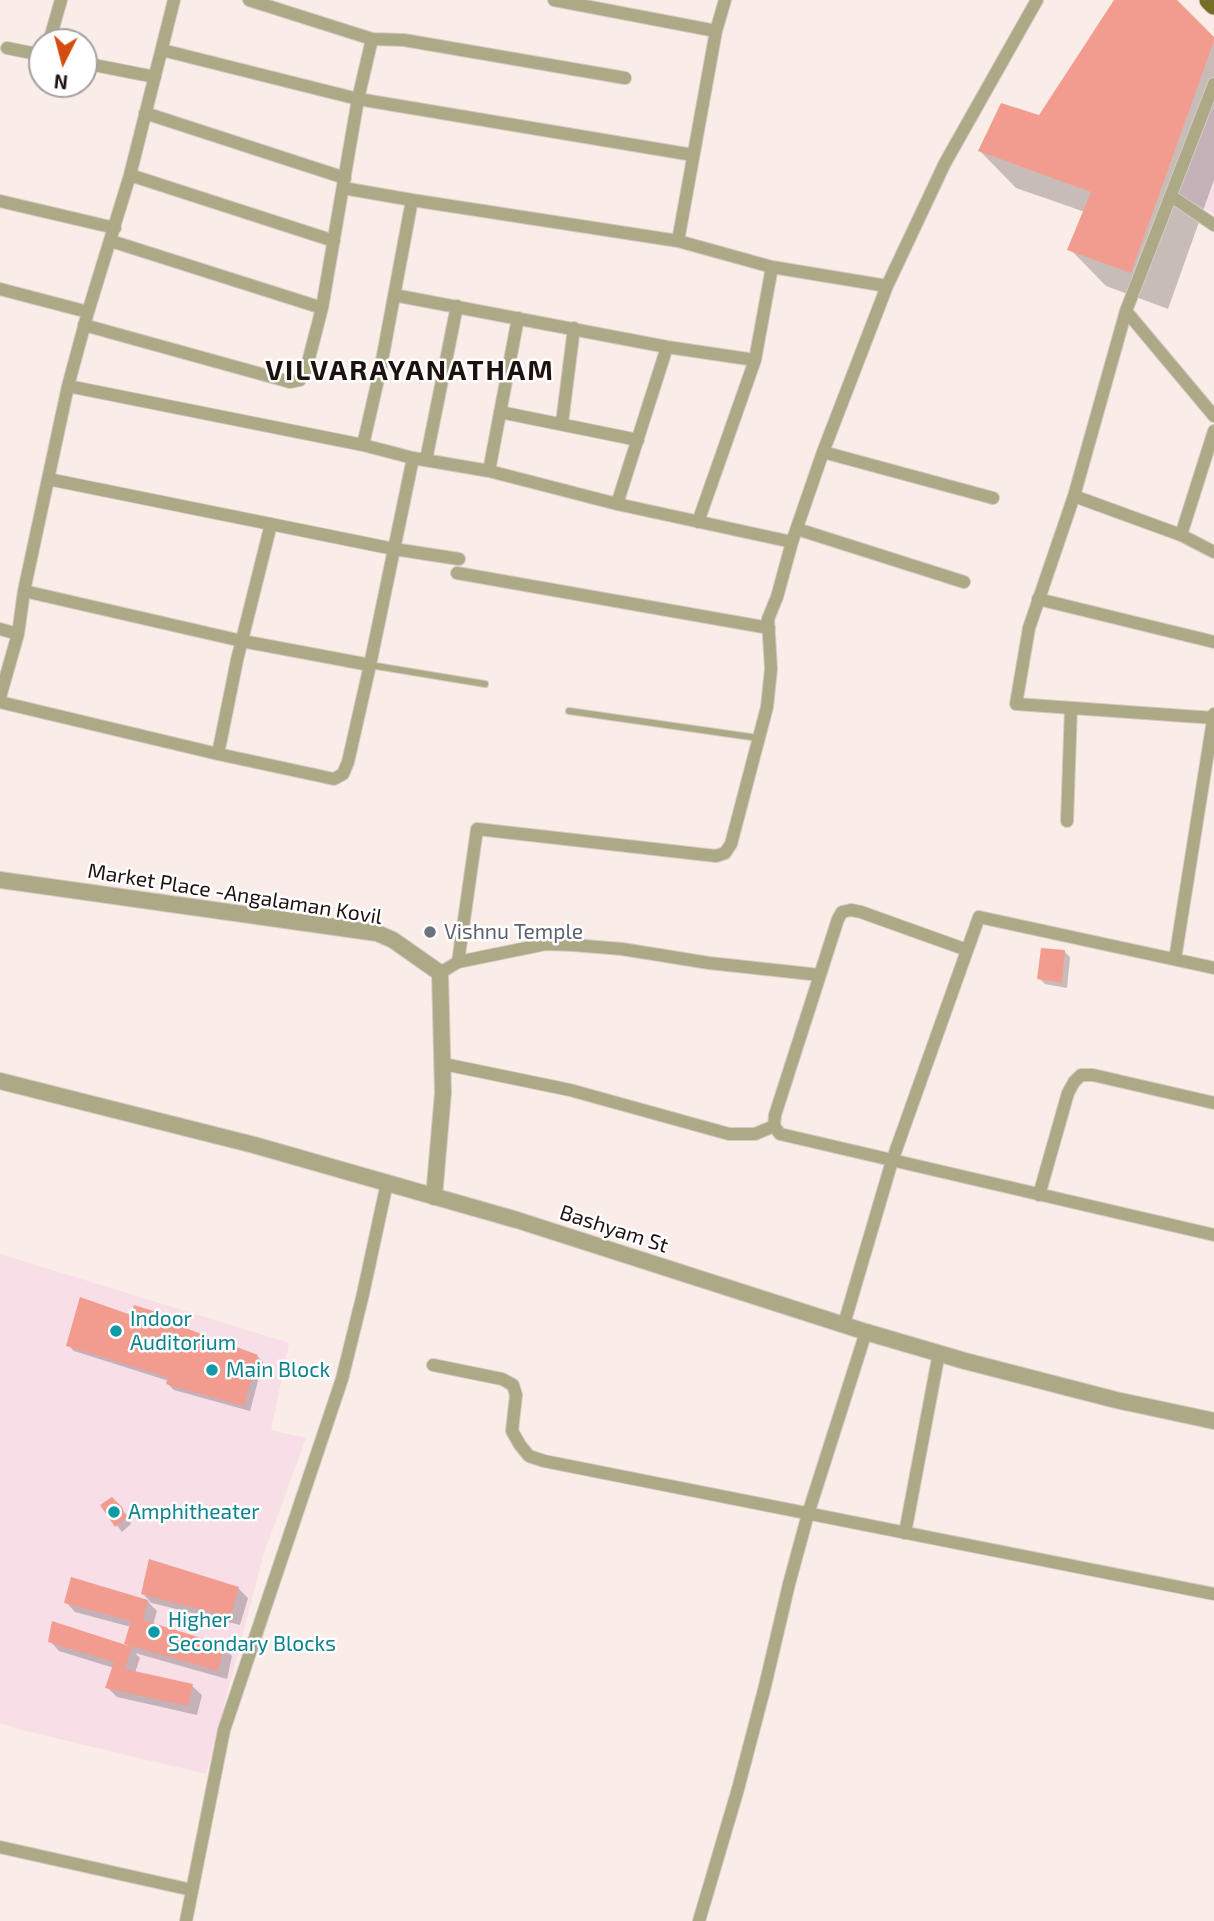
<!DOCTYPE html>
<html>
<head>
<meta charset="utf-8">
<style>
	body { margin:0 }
	#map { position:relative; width:1214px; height:1921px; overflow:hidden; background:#faece7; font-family:"Exo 2",sans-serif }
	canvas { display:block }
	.north { position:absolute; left:28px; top:28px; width:70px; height:70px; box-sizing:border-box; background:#fff; border:2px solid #a5a09f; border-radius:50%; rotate:186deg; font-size:19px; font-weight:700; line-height:28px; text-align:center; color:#1d120e }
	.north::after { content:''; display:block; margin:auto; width:24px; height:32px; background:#d34d10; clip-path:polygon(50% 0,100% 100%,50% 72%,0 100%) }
</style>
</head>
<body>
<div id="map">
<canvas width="1214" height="1921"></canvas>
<div class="north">N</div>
</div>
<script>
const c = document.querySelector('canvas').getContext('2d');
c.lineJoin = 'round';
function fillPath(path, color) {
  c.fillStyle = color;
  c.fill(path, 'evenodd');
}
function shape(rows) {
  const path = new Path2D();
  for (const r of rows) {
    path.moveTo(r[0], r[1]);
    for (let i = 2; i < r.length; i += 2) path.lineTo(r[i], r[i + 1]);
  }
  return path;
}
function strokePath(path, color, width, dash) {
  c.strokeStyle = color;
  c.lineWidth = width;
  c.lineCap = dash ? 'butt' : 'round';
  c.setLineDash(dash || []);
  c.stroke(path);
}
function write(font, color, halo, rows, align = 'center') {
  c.font = font + ' "Exo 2",sans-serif';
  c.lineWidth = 5;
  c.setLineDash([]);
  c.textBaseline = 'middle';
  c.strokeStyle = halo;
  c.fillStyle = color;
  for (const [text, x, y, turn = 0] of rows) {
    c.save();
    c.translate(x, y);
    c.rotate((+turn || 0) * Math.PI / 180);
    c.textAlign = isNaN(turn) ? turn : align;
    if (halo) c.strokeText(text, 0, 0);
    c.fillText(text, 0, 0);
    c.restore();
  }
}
const education = shape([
	[1214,75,1214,214,1170,189],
	[0,1254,289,1343,271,1430,306,1438,264,1553,206,1774,18,1729,0,1723]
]);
const shadow = shape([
	[1116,0,1175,0,1214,39,1214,180,1168,309,1106,286,1070,249,1085,212,1016,188,980,151,1040,118],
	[1064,951,1070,957,1067,988,1045,984,1039,978],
	[165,1317,171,1323,257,1356,263,1362,250,1411,174,1390,168,1384,169,1381,74,1351,68,1345,133,1318],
	[111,1499,127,1515,131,1524,122,1532,102,1505],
	[72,1580,151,1602,143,1594,238,1588,248,1598,240,1625,148,1602,157,1611,153,1625,223,1647,232,1656,227,1679,135,1653,140,1658,135,1673,192,1686,202,1695,197,1715,117,1697,107,1687,114,1668,59,1651,50,1641,54,1623,132,1649,126,1644,131,1627,75,1612,66,1602]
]);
const building = shape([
	[1114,0,1177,0,1214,37,1214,41,1131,273,1067,250,1091,192,978,151,1001,103,1039,115],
	[1041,948,1065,950,1062,983,1037,979],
	[80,1297,131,1315,134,1305,166,1315,164,1320,258,1355,244,1406,166,1384,168,1377,66,1346],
	[112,1497,122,1507,126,1518,115,1527,100,1505],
	[149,1559,239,1587,230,1617,141,1594],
	[71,1577,148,1600,143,1620,224,1645,218,1671,124,1644,131,1621,64,1603],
	[52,1621,132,1647,125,1669,193,1684,188,1706,105,1688,114,1662,48,1642]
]);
const service = shape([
	[370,665,485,684],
	[569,711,758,738]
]);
const minor = shape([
	[249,0,372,39,404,40,625,78],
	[554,0,716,31],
	[725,0,716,31,678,241,772,267,887,286],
	[49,42,61,0],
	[7,48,42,55],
	[162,50,358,99,693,155],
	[84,63,155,77],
	[1214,84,1126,311,1074,496,1029,628,1016,704,1214,718],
	[145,113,345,178],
	[130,175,334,241],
	[343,188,412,200,380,371,363,445],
	[1171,196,1214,225],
	[412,200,678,241],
	[0,201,115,228],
	[111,241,322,308],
	[0,289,88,312],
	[394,295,667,347,755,360],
	[1126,311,1214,416],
	[84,325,290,382,300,380,306,370,322,308,358,99,372,39],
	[500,412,638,440],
	[562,423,574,328],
	[823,452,993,498],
	[413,458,489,471,617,504,792,542],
	[426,460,457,306],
	[489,471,518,318],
	[48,479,394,549,459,559],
	[1074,496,1181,535,1214,552],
	[617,504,667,347],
	[698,522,755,360,772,267],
	[797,529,964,582],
	[1181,535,1214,431],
	[457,573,769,628],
	[24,591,242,641,370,665],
	[1038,599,1214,642],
	[0,629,18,634],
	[0,697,18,634,24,591,68,386,88,312,130,175,174,0],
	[0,702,218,754,334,779,343,774,348,762,370,665,413,458,363,445,68,386],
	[218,754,237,660,271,524],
	[1067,821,1071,708],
	[967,950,861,912,851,910,842,912,838,919,775,1115,774,1126,780,1134,1214,1235],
	[1175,959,1214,714],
	[458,962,477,829,716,856,725,853,731,844,767,707,771,669,768,619,777,597,792,542,823,452,887,286,945,163,1037,0],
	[440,973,458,962,546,944,573,945,622,949,709,963,820,975],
	[444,1064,570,1090,729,1134,755,1134,774,1126],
	[1039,1195,1068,1093,1074,1082,1081,1075,1093,1075,1214,1103],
	[844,1324,892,1161,979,917,1214,968],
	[433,1365,502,1379,513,1385,516,1395,512,1431,520,1445,529,1456,544,1461,1214,1594],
	[905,1533,939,1353],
	[0,1847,192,1890],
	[186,1921,224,1730,342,1379,363,1294,387,1183],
	[699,1921,738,1789,765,1686,789,1584,808,1514,866,1332]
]);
const tertiary = shape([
	[0,880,377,933,393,940,440,973,443,1093,434,1197],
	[0,1081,254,1145,517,1220,866,1332,965,1361,1116,1400,1214,1421]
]);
const primary = shape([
	[1209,0,1214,5]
]);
const markers = [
	[430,932,7,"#6b7280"],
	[116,1331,7,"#0f9aa8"],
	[212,1370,7,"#0f9aa8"],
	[114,1512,7,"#0f9aa8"],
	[154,1632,7,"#0f9aa8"]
];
const streetNames = [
	["Market Place -Angalaman Kovil",235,894,9],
	["Bashyam St",614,1229,18]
];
const worshipNames = [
	["Vishnu Temple",444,932]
];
const cultureNames = [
	["Indoor",130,1319],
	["Auditorium",130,1343],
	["Main Block",226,1370],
	["Amphitheater",128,1512],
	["Higher",168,1620],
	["Secondary Blocks",168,1644]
];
const districtNames = [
	["VILVARAYANATHAM",410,371]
];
fillPath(education, '#f7dee7');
fillPath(shadow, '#0003');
fillPath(building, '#f29c8f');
strokePath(service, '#d7c9c4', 8);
strokePath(minor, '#d7c9c4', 14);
strokePath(tertiary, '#d7c9c4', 18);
strokePath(primary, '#d7c9c4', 21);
strokePath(service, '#aca987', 6);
strokePath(minor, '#aca987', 12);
strokePath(tertiary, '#aca987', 16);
strokePath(primary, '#756e29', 19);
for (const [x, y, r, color] of markers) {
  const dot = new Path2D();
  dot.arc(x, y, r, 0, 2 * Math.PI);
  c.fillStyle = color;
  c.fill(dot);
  strokePath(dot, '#fff', 2.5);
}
write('21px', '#1d120e', '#fff', streetNames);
write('21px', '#5b616d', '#fff', worshipNames, 'left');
write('21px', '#0d838f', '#fff', cultureNames, 'left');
c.letterSpacing = '2px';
write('bold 28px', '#1d120e', '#fff', districtNames);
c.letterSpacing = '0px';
</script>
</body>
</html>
